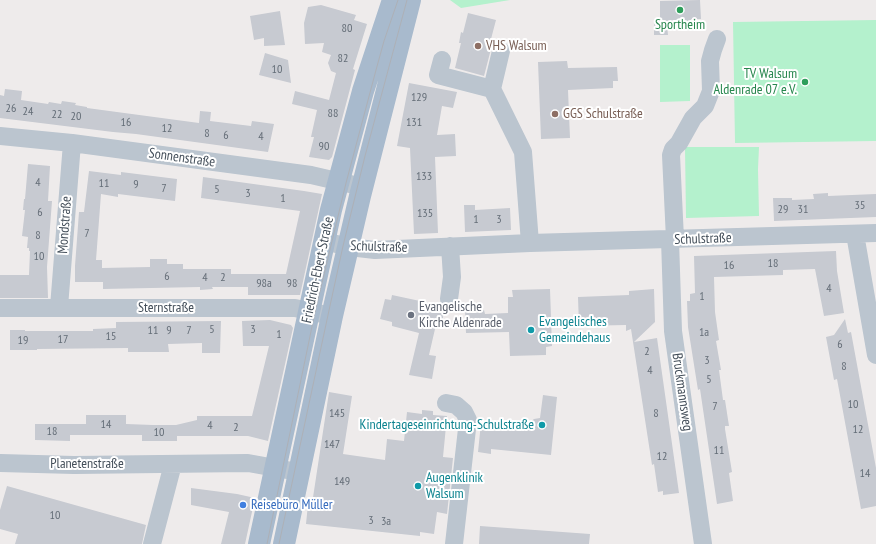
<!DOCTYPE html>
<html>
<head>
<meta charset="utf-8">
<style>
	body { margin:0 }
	canvas { display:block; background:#eeebeb }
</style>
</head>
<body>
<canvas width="876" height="544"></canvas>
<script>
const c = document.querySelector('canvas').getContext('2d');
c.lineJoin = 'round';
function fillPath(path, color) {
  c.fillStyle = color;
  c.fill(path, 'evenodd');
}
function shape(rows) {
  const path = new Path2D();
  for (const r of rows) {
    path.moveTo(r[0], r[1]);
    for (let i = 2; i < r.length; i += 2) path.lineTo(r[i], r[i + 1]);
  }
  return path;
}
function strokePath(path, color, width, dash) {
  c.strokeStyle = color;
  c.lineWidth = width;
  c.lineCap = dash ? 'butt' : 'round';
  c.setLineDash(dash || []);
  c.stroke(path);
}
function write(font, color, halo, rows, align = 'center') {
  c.font = font + ' "PT Sans Narrow",sans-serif';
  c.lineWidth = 4;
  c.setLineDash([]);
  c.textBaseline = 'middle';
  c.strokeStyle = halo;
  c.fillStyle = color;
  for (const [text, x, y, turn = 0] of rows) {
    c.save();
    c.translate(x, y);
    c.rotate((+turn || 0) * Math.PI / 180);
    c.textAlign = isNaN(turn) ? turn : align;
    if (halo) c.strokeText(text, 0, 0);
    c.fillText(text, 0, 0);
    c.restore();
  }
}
const green = shape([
	[450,0,510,0,461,8],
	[876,20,876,141,735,143,733,22],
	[660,45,690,45,690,101,660,102],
	[685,147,759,147,758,169,759,216,686,218]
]);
const building = shape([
	[700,0,701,19,691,19,691,25,667,26,668,35,654,35,654,22,660,22,660,1],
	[321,5,356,15,354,20,367,24,353,69,355,70,332,157,329,160,309,157,314,137,311,137,317,110,292,104,295,91,329,100,336,73,331,71,328,63,331,55,322,52,324,43,305,44,304,23,308,7],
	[280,11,285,45,264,46,264,38,254,40,250,16],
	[468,13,496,20,491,39,496,41,496,42,493,44,491,49,484,76,455,68,461,43,459,43,461,32,463,33],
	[265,53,288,60,291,83,259,75],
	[567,61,568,68,617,67,618,81,613,81,613,88,568,90,570,138,541,139,538,62],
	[409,83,457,92,453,108,442,106,437,135,455,134,456,156,435,157,438,233,414,234,410,148,397,146],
	[5,89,22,91,21,100,48,104,49,102,61,104,62,101,76,103,75,105,87,107,87,108,199,123,200,111,211,112,210,121,251,126,252,121,274,124,268,152,136,134,113,132,0,118,0,95,4,96],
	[28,164,50,166,48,201,52,201,47,267,48,298,0,298,0,275,29,275,30,251,29,251,29,248,27,248,28,237,22,236,25,210,23,210,24,199,25,199],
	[89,171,121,175,121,172,177,179,175,201,118,194,118,197,101,194,96,260,102,260,102,268,150,267,150,259,167,259,167,264,183,264,183,269,231,269,231,274,286,274,300,211,201,198,203,177,304,191,322,194,300,295,248,295,248,287,212,287,213,289,200,290,200,287,103,289,103,282,75,282,75,266,79,212,84,212],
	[828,193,828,196,876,194,876,217,774,221,773,198,792,198,792,200,814,199,813,194],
	[464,205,475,205,475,210,510,208,511,230,465,232],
	[836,251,837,271,844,313,824,316,815,269,783,270,783,275,714,277,715,312,719,340,716,341,721,370,719,370,723,400,725,400,729,426,725,426,725,429,732,472,729,473,733,501,717,504,700,389,698,390,688,327,687,301,690,301,690,294,695,293,694,256],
	[550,289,552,346,546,347,546,355,510,356,509,332,466,333,465,311,484,310,485,314,508,313,508,297,513,297,512,290],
	[654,289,655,322,634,342,657,338,679,493,663,495,663,491,658,492,654,464,652,465,631,329,626,331,626,325,579,326,578,297,629,295,629,291],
	[392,295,434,304,434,307,443,313,443,321,438,329,435,329,429,355,436,356,432,379,409,375,419,333,392,326,392,322,380,319,385,299,391,300],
	[845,319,848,333,851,332,876,468,876,506,861,509,837,379,834,380,826,337,834,335],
	[270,320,291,325,293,328,268,441,248,436,177,436,177,441,142,441,142,435,70,435,70,441,35,440,35,424,86,424,86,415,126,415,126,424,153,425,176,425,197,420,197,416,252,416,269,346,243,346,242,321],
	[221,321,220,353,202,353,202,343,168,344,169,352,128,352,128,348,37,349,37,350,10,350,10,330,25,330,25,331,93,331,93,329,116,328,116,322],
	[329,392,352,396,343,454,385,460,387,439,404,441,407,412,422,414,422,410,433,411,433,415,447,416,443,457,453,458,447,514,437,512,434,534,420,532,420,536,306,524,308,504,312,504],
	[543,395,557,397,551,455,491,449,491,454,478,452,481,423,527,428,530,422,534,419,540,418],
	[7,486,146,525,142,544,15,544,18,534,0,529,0,510],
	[191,488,237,494,255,498,245,544,221,544,229,512,191,505],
	[480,526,590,534,589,544,479,544]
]);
const minor = shape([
	[501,51,492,89,523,152,530,243],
	[442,60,438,75,492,89],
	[0,136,72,143,311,175,363,187],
	[855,234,876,355],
	[675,239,671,155,673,149,679,143,693,118,705,106,711,91,710,61,713,50,717,39],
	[670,240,673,331,703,544],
	[324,241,349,247,375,250,530,243,876,233],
	[449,299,452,277,450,246],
	[59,307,72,143],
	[0,308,295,308,322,314],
	[446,403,456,405,464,412,468,420,454,544],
	[0,463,74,465,248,463,298,472],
	[152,544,173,464]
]);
const major = shape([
	[259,544,331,210,363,91,393,0],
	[284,544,332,316,360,196,410,0]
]);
const tram = shape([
	[267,544,315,312,346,183,376,70,384,41,398,0],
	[279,544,328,315,343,246,365,156,407,0]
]);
const markers = [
	[680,10,4,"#2e9e5b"],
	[478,46,4,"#8d6e63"],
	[805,82,4,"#2e9e5b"],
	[555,114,4,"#8d6e63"],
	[411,315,4,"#6b7280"],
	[531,330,4,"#0f9aa8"],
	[542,425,4,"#0f9aa8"],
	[418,486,4,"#0f9aa8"],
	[243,505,4,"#3f7fe0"]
];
const numberNames = [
	["80",347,29],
	["82",343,59],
	["10",277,70],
	["129",419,98],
	["26",11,109],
	["24",28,112],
	["88",333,114],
	["22",57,115],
	["20",76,117],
	["16",126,123],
	["131",414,123],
	["12",167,129],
	["8",207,134],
	["6",226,136],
	["4",261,137],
	["90",324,147],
	["133",424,177],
	["4",38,183],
	["11",104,184],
	["9",136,185],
	["7",164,189],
	["5",217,190],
	["3",248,194],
	["1",283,199],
	["35",860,206],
	["29",783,210],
	["31",803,210],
	["6",40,213],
	["135",425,214],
	["1",476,220],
	["3",499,220],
	["7",87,234],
	["8",38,236],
	["10",39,257],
	["18",773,264],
	["16",729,266],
	["6",167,277],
	["4",205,278],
	["2",223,278],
	["98a",264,284],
	["98",292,284],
	["4",829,289],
	["1",702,297],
	["5",212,330],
	["3",253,330],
	["11",153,331],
	["9",169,331],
	["7",189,331],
	["1a",704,333],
	["1",279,335],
	["15",111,337],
	["17",63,340],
	["19",23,341],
	["6",840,345],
	["2",647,352],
	["3",707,361],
	["8",844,367],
	["4",650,371],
	["5",709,380],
	["10",853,405],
	["7",715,407],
	["145",337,414],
	["8",656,414],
	["14",106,425],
	["4",210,426],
	["2",236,428],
	["12",858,430],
	["18",52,432],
	["10",159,433],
	["147",332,445],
	["11",719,451],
	["12",662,457],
	["14",865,474],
	["149",342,482],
	["10",55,516],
	["3",371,521],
	["3a",386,522]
];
const leisureNames = [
	["Sportheim",680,25],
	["TV Walsum",797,74,"right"],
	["Aldenrade 07 e.V.",797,90,"right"]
];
const educationNames = [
	["VHS Walsum",486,46],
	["GGS Schulstraße",563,114]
];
const streetNames = [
	["Sonnenstraße",182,158,8],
	["Mondstraße",65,225,-86],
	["Schulstraße",703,239,-2],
	["Schulstraße",379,247,2],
	["Friedrich-Ebert-Straße",318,270,-78],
	["Sternstraße",166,308],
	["Bruckmannsweg",682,392,82],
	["Planetenstraße",87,464]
];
const worshipNames = [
	["Evangelische",419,307],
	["Kirche Aldenrade",419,323]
];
const cultureNames = [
	["Evangelisches",539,322],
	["Gemeindehaus",539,338],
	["Kindertageseinrichtung-Schulstraße",534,425,"right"],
	["Augenklinik",426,478],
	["Walsum",426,494]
];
const shopNames = [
	["Reisebüro Müller",251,505]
];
fillPath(green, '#b4f1cd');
fillPath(building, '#c7cad1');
strokePath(minor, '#bbc5cf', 18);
strokePath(major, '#a8bacd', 22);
strokePath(tram, '#adb0b6', 1);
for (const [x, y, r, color] of markers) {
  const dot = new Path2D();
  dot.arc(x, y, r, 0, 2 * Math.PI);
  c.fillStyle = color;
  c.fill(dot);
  strokePath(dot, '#fff', 1.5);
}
write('12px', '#646d77', null, numberNames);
write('14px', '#27864d', '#fff', leisureNames);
write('14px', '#785e54', '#fff', educationNames, 'left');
write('14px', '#434e59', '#fff', streetNames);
write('14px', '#5b616d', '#fff', worshipNames, 'left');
write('14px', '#0d838f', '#fff', cultureNames, 'left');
write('14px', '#366cbe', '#fff', shopNames, 'left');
</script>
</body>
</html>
